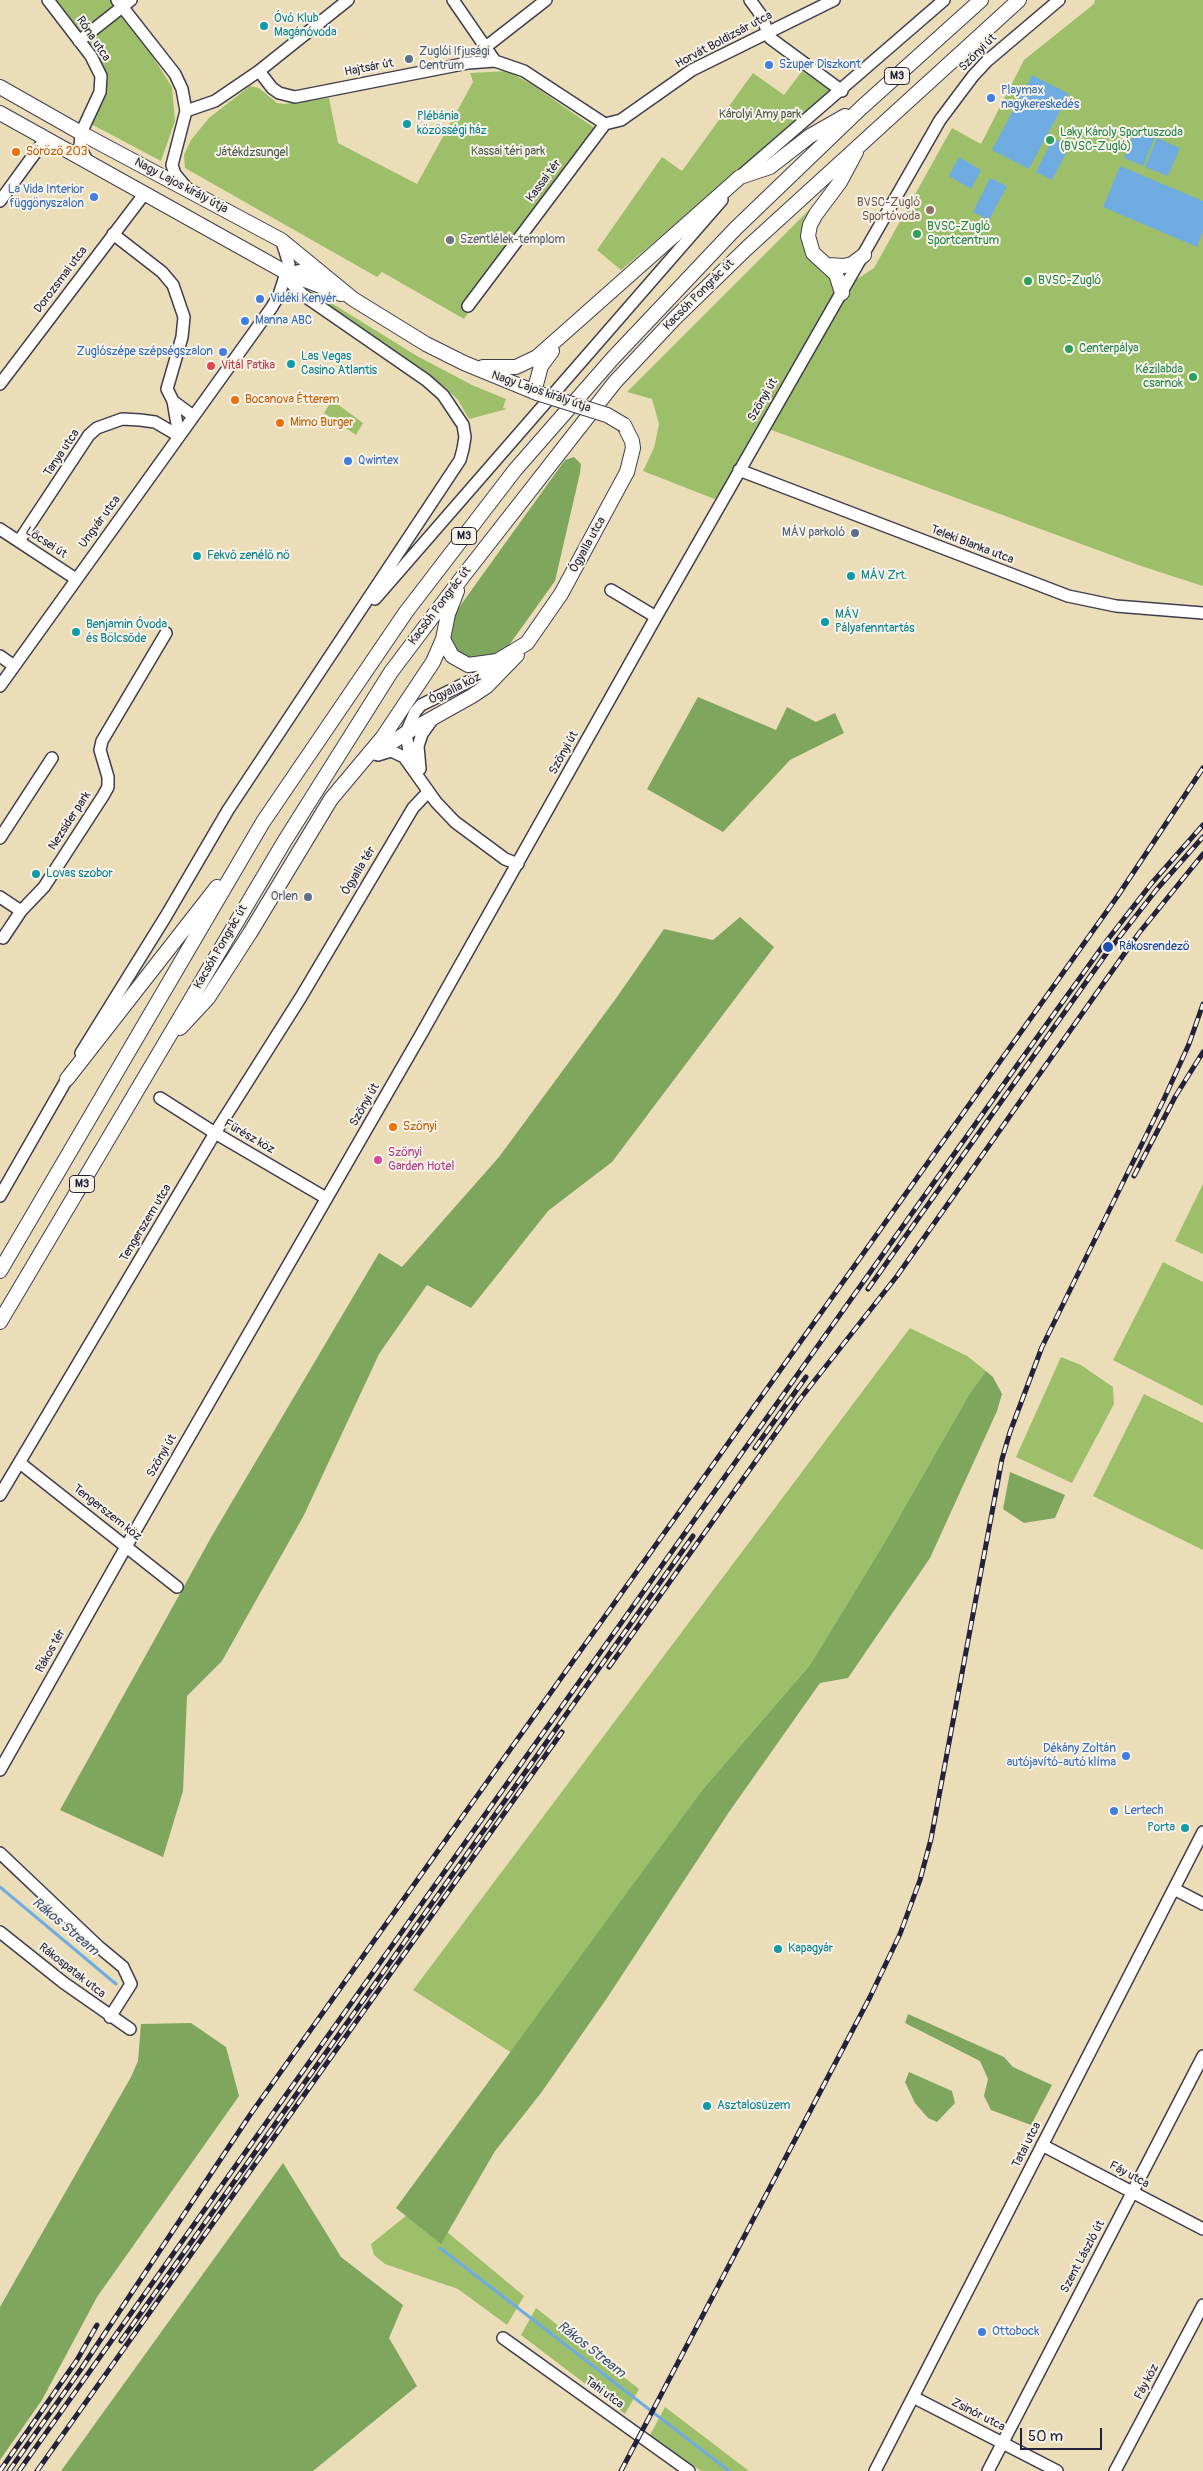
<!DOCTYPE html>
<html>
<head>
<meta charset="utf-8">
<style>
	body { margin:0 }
	#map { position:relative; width:1203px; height:2471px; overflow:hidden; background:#ecddb9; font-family:Pangolin,sans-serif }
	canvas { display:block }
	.scale { position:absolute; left:1020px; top:2428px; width:82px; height:22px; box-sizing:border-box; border:2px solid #22223b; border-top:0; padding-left:6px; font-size:15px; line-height:18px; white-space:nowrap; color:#22223b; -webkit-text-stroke:4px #f7f3e8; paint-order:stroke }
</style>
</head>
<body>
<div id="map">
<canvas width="1203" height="2471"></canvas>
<div class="scale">50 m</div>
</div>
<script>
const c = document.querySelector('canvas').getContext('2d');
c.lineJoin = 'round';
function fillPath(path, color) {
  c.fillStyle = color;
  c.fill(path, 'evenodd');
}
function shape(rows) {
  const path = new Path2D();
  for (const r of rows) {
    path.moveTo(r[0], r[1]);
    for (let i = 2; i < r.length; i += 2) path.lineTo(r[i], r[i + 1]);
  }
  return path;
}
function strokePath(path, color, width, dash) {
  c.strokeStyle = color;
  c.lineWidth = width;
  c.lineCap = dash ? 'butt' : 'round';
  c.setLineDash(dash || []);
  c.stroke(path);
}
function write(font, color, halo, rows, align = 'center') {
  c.font = font + ' Pangolin,sans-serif';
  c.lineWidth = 4;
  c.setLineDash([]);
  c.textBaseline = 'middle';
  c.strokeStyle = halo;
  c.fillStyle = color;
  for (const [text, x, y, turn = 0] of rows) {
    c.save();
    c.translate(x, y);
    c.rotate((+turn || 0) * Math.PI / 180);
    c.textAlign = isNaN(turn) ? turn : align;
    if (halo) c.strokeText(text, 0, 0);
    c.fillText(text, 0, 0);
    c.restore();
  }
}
const green = shape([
	[53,0,116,0,122,8,172,87,175,121,161,161,91,124,106,95,108,79,103,64],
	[1095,0,1203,0,1203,586,1141,566,758,425,717,500,643,471,654,448,659,424,652,399,627,392,821,198,807,221,834,285,834,294,874,268,952,128,981,144,1024,60,1094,4],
	[507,71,531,84,599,131,535,216,464,319,382,272,377,277,185,168,184,155,191,140,209,118,250,86,259,88,277,103,284,104,329,98,338,143,417,184,473,82,470,73],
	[802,71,832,92,621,270,597,250,662,157,682,171,753,73,784,95],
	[312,291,417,356,472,385,506,399,503,408,507,409,469,419,458,400,446,388,311,294],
	[332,400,363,423,356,435,324,413],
	[1203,1184,1203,1254,1175,1241],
	[1163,1262,1203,1282,1203,1406,1113,1360],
	[910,1328,967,1356,986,1371,970,1393,886,1540,810,1665,703,1789,512,2053,413,1990],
	[1061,1357,1081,1365,1113,1387,1114,1404,1072,1483,1016,1457],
	[1144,1394,1203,1423,1203,1550,1093,1496],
	[417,2207,524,2296,507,2325,458,2289,385,2264,374,2255,371,2244],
	[536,2308,639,2389,625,2414,521,2335],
	[665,2407,749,2471,701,2471,650,2435]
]);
const forest = shape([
	[574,457,581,464,580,473,555,581,507,648,498,655,471,661,449,646,450,620,565,460],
	[698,697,776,730,787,707,816,722,835,713,844,733,790,760,723,832,647,789],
	[740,917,774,947,612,1162,548,1211,471,1308,427,1285,379,1354,304,1515,222,1661,187,1696,183,1791,163,1857,60,1810,213,1534,379,1253,402,1267,499,1157,617,997,664,929,713,940],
	[986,1371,993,1377,1002,1394,997,1411,930,1558,848,1678,820,1683,729,1812,607,1998,541,2093,495,2151,441,2244,396,2208,703,1789,810,1665,886,1540,970,1393],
	[1010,1472,1065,1495,1055,1518,1024,1523,1003,1509],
	[908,2014,1004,2057,1013,2067,1052,2085,1031,2125,991,2110,984,2096,988,2079,980,2061,905,2023],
	[191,2023,226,2047,239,2096,97,2297,42,2400,0,2460,0,2307,131,2077,138,2061,141,2024],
	[909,2072,952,2091,955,2103,937,2122,928,2118,915,2103,905,2082],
	[283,2163,341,2257,403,2305,389,2338,417,2386,313,2471,61,2471]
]);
const water = shape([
	[1032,75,1069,94,1029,169,992,150],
	[1135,129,1155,137,1143,166,1124,158],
	[1053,138,1070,146,1052,180,1036,172],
	[1157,138,1180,148,1168,176,1145,167],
	[959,157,981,170,971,189,949,176],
	[1120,166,1203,201,1203,231,1197,247,1103,207],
	[990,178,1007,186,989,220,973,212]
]);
const stream = shape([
	[0,1887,116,1984],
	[440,2248,729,2471]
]);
const minor = shape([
	[48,0,91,56,101,76,100,92,81,133,80,147,86,159],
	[117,0,175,74,182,89,186,111,172,165,175,174,186,187],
	[453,0,495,61,524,71,605,124],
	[750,0,761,15,770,38,842,91],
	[79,41,131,0],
	[487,46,546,0],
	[259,71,272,88,279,93,295,97,468,63,495,61],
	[186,111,215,101,259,71,348,0],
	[605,124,621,120,692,70,834,0],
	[743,174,944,0],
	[0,201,46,138],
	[113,234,162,272,173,285,184,317,182,337,167,389,173,401,193,416],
	[287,273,303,270,323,279],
	[468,306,605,124],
	[0,384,145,193],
	[173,401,179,436],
	[739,470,1068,596,1116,606,1203,613],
	[0,529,76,579],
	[19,541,89,435,97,428,122,419,140,420,155,422,179,436],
	[611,590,656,617],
	[375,599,722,200],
	[0,656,14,666],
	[0,686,272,307,279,295,289,264,282,242],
	[378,755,391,751,404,757,436,802,455,822,505,859,518,864],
	[411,764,406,733,415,712,421,705,488,672,506,659],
	[420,769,418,746,422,734,432,720],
	[0,838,52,758],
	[0,897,21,911],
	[3,938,21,911,44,887,103,796,108,787,108,777,100,750,102,741,166,633],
	[81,1053,166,916,228,810,460,460,463,449,465,437,463,425,443,395,426,380,303,295,292,284,287,273],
	[160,1098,215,1133,326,1198],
	[0,1196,71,1072],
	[20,1463,177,1587],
	[0,1495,215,1133,301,997,413,808,428,792],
	[0,1770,127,1545,423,1031,656,617,940,120,973,76,987,61,1059,0],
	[0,1853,99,1947,123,1967,131,1984,110,2017],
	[1174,1889,1203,1904],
	[0,1932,64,1983,130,2029],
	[1042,2145,1203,2229],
	[503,2338,689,2471],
	[913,2397,1057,2471],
	[875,2471,1203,1832],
	[988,2471,1203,2056],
	[1115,2471,1203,2305]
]);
const major = shape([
	[0,87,81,133,281,240,353,299,426,344,464,363,537,393],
	[0,113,287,273,341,294],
	[828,265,844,266,852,264,864,255],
	[842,293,836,274,813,253,808,236,810,225,816,214,840,182,856,152],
	[483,367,516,367,537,357,740,177,770,167,810,136,845,116],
	[534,392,541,366,552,351],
	[443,639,452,656,468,665,497,661,527,643,561,594,627,472,633,448,632,441,624,425],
	[376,753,406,733,472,696,487,686,517,655],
	[180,1028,208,998,250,933,331,799,383,737,433,662,443,639,448,614,457,591],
	[67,1079,217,887],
	[0,1271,263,822,406,612,515,470,613,358,735,229,861,108,981,0],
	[0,1322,284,842,391,672,464,575,615,382,675,318,747,248,1019,0]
]);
const rail = shape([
	[1134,1176,1175,1097,1203,1052],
	[868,1289,1106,954,1157,889,1203,837],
	[755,1448,806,1377],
	[609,1667,800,1399,897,1276,1139,933,1203,854],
	[121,2341,693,1536],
	[0,2471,77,2360,97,2325],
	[9,2471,81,2369,250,2115,1117,897,1203,768],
	[19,2471,1018,1064,1105,943,1151,884,1203,825],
	[37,2471,562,1732],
	[621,2471,870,1997,900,1934,920,1880,931,1839,1002,1459,1010,1432,1042,1347,1164,1099,1189,1044,1203,1004]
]);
const majorBridge = shape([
	[537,393,607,415,624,425]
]);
const markers = [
	[264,26,5,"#0f9aa8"],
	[409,59,5,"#5c6f8a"],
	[769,65,5,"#3f7fe0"],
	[991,98,5,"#3f7fe0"],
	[407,124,5,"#0f9aa8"],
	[1050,140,5,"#2e9e5b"],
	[16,152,5,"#e8710a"],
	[94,197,5,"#3f7fe0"],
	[930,210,5,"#8d6e63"],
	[917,234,5,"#2e9e5b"],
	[450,240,5,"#6b7280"],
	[1028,281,5,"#2e9e5b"],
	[260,299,5,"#3f7fe0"],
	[245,321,5,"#3f7fe0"],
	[1069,349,5,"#2e9e5b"],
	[223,352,5,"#3f7fe0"],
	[291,364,5,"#0f9aa8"],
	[211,366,5,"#e0444e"],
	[1193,377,5,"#2e9e5b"],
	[235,400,5,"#e8710a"],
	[280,423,5,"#e8710a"],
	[348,461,5,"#3f7fe0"],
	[855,533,5,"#5c6f8a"],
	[197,556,5,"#0f9aa8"],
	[851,576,5,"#0f9aa8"],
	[825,622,5,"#0f9aa8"],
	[76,632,5,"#0f9aa8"],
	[36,874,5,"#0f9aa8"],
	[308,897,5,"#5c6f8a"],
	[1108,947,6,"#1a4fb4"],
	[393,1127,5,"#e8710a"],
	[378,1160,5,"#d1479c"],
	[1126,1756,5,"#3f7fe0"],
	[1114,1811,5,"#3f7fe0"],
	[1185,1828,5,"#0f9aa8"],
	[778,1949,5,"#0f9aa8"],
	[707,2106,5,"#0f9aa8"],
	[982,2332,5,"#3f7fe0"]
];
const shields = [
	[897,76,25],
	[464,536,25],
	[82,1184,25]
];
const shieldNames = [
	["M3",897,76],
	["M3",464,536],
	["M3",82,1184]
];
const cultureNames = [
	["Óvó Klub",274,19],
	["Magánóvoda",274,33],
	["Plébánia",417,117],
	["közösségi ház",417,131],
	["Las Vegas",301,357],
	["Casino Atlantis",301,371],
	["Fekvő zenélő nő",207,556],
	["MÁV Zrt.",861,576],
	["MÁV",835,615],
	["Pályafenntartás",835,629],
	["Benjamin Óvoda",86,625],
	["és Bölcsőde",86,639],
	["Lovas szobor",46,874],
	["Porta",1175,1828,"right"],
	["Kapagyár",788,1949],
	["Asztalosüzem",717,2106]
];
const streetNames = [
	["Róna utca",93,39,56],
	["Horvát Boldizsár utca",724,40,-28],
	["Szőnyi út",978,53,-45],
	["Hajtsár út",369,68,-11],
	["Kassai tér",544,181,-53],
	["Nagy Lajos király útja",181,186,28],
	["Dorozsmai utca",61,280,-53],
	["Kacsóh Pongrác út",699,295,-45],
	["Nagy Lajos király útja",541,392,19],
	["Szőnyi út",763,400,-60],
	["Tanya utca",62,453,-56],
	["Ungvár utca",100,522,-54],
	["Lőcsei út",46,543,33],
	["Ógyalla utca",588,545,-61],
	["Teleki Blanka utca",972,545,21],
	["Kacsóh Pongrác út",440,606,-53],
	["Ógyalla köz",455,689,-26],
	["Szőnyi út",564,753,-61],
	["Nezsider park",70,821,-57],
	["Ógyalla tér",359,871,-59],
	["Kacsóh Pongrác út",221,947,-60],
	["Szőnyi út",365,1105,-60],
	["Fűrész köz",249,1137,30],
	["Tengerszem utca",146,1223,-59],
	["Szőnyi út",162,1456,-60],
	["Tengerszem köz",107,1513,38],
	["Rákos tér",51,1651,-61],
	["Rákospatak utca",72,1971,38],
	["Tatai utca",1027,2145,-63],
	["Fáy utca",1129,2175,28],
	["Szent László út",1083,2257,-62],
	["Fáy köz",1147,2382,-62],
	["Tahi utca",604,2393,36],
	["Zsinór utca",978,2415,27]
];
const serviceNames = [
	["Zuglói Ifjusági",419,52,"left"],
	["Centrum",419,66,"left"],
	["MÁV parkoló",845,533],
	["Orlen",298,897]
];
const shopNames = [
	["Szuper Diszkont",779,65],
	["Playmax",1001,91],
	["nagykereskedés",1001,105],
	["La Vida Interior",84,190,"right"],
	["függönyszalon",84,204,"right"],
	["Vidéki Kenyér",270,299],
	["Manna ABC",255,321],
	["Zuglószépe szépségszalon",213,352,"right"],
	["Qwintex",358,461],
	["Dékány Zoltán",1116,1749,"right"],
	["autójavító-autó klíma",1116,1763,"right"],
	["Lertech",1124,1811],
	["Ottobock",992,2332]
];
const parkNames = [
	["Károlyi Amy park",760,115],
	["Kassai téri park",508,152],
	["Játékdzsungel",252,153]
];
const leisureNames = [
	["Laky Károly Sportuszoda",1060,133],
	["(BVSC-Zugló)",1060,147],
	["BVSC-Zugló",927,227],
	["Sportcentrum",927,241],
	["BVSC-Zugló",1038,281],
	["Centerpálya",1079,349],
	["Kézilabda",1183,370,"right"],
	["csarnok",1183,384,"right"]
];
const foodNames = [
	["Söröző 203",26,152],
	["Bocanova Étterem",245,400],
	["Mimo Burger",290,423],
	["Szőnyi",403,1127]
];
const educationNames = [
	["BVSC-Zugló",920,203],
	["Sportóvoda",920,217]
];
const worshipNames = [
	["Szentlélek-templom",460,240]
];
const healthNames = [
	["Vitál Patika",221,366]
];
const transitNames = [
	["Rákosrendező",1119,947]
];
const hotelNames = [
	["Szőnyi",388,1153],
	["Garden Hotel",388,1167]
];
const waterNames = [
	["Rákos Stream",65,1927,40],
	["Rákos Stream",591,2350,38]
];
fillPath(green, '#9dbf69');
fillPath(forest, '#7ea65d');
fillPath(water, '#6face1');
strokePath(stream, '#6face1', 3);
strokePath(minor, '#403e4e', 14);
strokePath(major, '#403e4e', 16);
strokePath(minor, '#fff', 11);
strokePath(major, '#fff', 14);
strokePath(rail, '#22223b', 5);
strokePath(rail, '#f7f3e8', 3, [9]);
strokePath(majorBridge, '#403e4e', 16, []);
strokePath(majorBridge, '#fff', 14);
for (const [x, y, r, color] of markers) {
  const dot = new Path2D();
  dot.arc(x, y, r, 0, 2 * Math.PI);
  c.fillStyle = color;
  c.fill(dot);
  strokePath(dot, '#f7f3e8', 2);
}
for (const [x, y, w] of shields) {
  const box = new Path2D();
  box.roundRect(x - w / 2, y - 8.5, w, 17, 4);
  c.fillStyle = '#f7f3e8';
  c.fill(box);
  strokePath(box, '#22223b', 1);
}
write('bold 11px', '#22223b', null, shieldNames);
write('12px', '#0d838f', '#f7f3e8', cultureNames, 'left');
write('12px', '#22223b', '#f7f3e8', streetNames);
write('12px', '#4e5e75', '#f7f3e8', serviceNames, 'right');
write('12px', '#366cbe', '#f7f3e8', shopNames, 'left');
write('12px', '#4d594b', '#f7f3e8', parkNames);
write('12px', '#27864d', '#f7f3e8', leisureNames, 'left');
write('12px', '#c56008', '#f7f3e8', foodNames, 'left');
write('12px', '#785e54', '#f7f3e8', educationNames, 'right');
write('12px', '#5b616d', '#f7f3e8', worshipNames, 'left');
write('12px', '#be3a42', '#f7f3e8', healthNames, 'left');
write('12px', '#164399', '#f7f3e8', transitNames, 'left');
write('12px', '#b23c85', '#f7f3e8', hotelNames, 'left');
write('italic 14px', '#3d5275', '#f7f3e8', waterNames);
</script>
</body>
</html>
